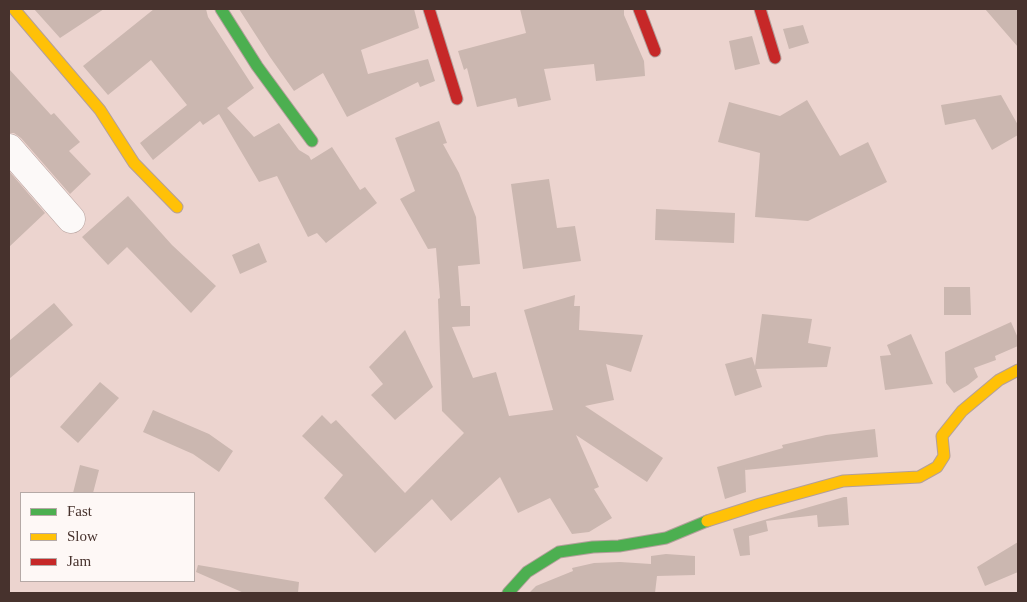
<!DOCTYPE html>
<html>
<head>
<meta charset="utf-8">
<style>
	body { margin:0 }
	#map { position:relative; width:1027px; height:602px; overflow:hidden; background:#ecd4cf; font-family:Georgia,serif }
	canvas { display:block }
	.frame { position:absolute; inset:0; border:10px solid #47322d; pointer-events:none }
	.legend { position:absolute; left:20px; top:492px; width:175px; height:90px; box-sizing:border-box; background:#fef8f6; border:1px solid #b5a9a6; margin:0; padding:6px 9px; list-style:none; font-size:15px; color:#47322d }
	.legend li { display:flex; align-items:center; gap:10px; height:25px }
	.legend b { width:25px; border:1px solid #b5a9a6 }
</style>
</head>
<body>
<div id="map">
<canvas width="1027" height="602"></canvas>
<div class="frame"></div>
<ul class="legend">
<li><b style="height:6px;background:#4caf50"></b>Fast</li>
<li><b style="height:6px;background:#ffc107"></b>Slow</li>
<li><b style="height:6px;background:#c62828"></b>Jam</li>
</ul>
</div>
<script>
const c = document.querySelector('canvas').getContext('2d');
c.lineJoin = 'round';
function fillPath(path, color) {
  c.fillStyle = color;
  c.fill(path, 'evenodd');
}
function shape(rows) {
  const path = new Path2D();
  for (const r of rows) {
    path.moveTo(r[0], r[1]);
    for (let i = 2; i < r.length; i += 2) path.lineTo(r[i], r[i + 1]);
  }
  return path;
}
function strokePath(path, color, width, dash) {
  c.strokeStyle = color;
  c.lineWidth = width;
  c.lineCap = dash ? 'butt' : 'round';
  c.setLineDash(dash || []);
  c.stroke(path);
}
const building = shape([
	[34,9,104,9,60,38],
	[154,9,206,9,208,17,254,88,227,108,254,137,279,123,299,150,309,156,311,160,332,147,360,190,365,187,377,203,326,243,317,233,308,237,277,176,259,182,219,114,203,125,200,121,153,160,140,143,187,105,151,60,108,95,83,66],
	[239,9,414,9,419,28,361,50,368,74,428,59,435,81,420,87,418,82,347,117,323,73,294,91,270,57],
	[520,9,624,9,624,15,644,61,645,76,596,81,594,64,544,69,551,100,518,107,516,98,477,107,467,68,464,70,458,51,526,33],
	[985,9,1018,9,1018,47],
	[803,25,809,43,789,49,783,29],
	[752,36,760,64,735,70,729,41],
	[9,69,51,115,54,113,80,142,69,151,91,174,70,194,21,138,14,133,9,133],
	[1001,95,1018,125,1018,135,992,150,975,119,945,125,941,105],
	[807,100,840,156,868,142,887,182,808,221,755,217,760,153,718,142,729,102,780,116],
	[439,121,447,143,443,144,459,173,476,217,480,264,458,266,461,306,470,306,470,326,452,327,473,378,496,372,509,416,553,410,524,310,575,295,574,306,580,306,579,330,643,335,631,372,606,364,614,400,585,406,663,458,647,482,576,435,599,487,594,489,612,518,589,532,572,534,550,498,518,513,500,477,451,521,432,499,375,553,324,498,343,475,302,436,322,415,331,424,336,420,405,493,464,433,442,411,438,299,440,298,436,248,428,249,400,199,415,191,395,138],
	[9,171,45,213,9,247],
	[549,179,557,228,575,226,581,261,523,269,511,184],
	[128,196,172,245,216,286,191,313,127,247,108,265,82,237],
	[656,209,735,213,734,243,655,240],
	[259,243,267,262,240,274,232,255],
	[944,287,970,287,971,315,944,315],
	[54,303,73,325,9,379,9,341],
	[762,314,812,319,808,343,831,347,827,367,756,369,762,387,735,396,725,364,752,357,755,366],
	[1011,322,1018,338,1018,346,995,356,996,360,974,368,978,377,968,385,954,393,946,383,945,352],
	[405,330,433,387,395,420,371,395,383,384,369,367],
	[911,334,933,384,885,390,880,356,891,355,887,345],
	[100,382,119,398,78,443,60,427],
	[153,410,209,434,233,451,219,472,193,454,143,432],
	[875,429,878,457,745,470,745,467,746,492,725,499,717,467,783,448,782,445,826,435],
	[80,465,99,470,93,493,73,493],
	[844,497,847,497,849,525,818,527,817,515,766,521,768,531,749,536,750,555,740,556,733,529],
	[1018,542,1018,572,985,586,977,567],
	[666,554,695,556,695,575,657,576,655,593,529,593,536,586,573,571,572,568,594,563,620,562,651,564,651,556],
	[198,565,299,582,298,593,244,593,196,572]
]);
const street = shape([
	[9,148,71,219]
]);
const fast = shape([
	[221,9,257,66,312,141],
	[508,593,527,572,559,552,593,547,619,546,666,538,707,521]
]);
const slow = shape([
	[14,9,100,110,134,163,177,207],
	[707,521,760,504,843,481,919,477,937,467,944,456,942,436,962,411,999,380,1018,370]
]);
const jam = shape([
	[429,9,457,99],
	[639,9,655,51],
	[760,9,775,58]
]);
fillPath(building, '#cbb7b0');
strokePath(street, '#b39f9b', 29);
strokePath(fast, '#b39f9b', 13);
strokePath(slow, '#b39f9b', 13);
strokePath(jam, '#b39f9b', 13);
strokePath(street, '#fcf9f8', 28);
strokePath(fast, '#4caf50', 11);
strokePath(slow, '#ffc107', 11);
strokePath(jam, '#c62828', 11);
</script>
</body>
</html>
